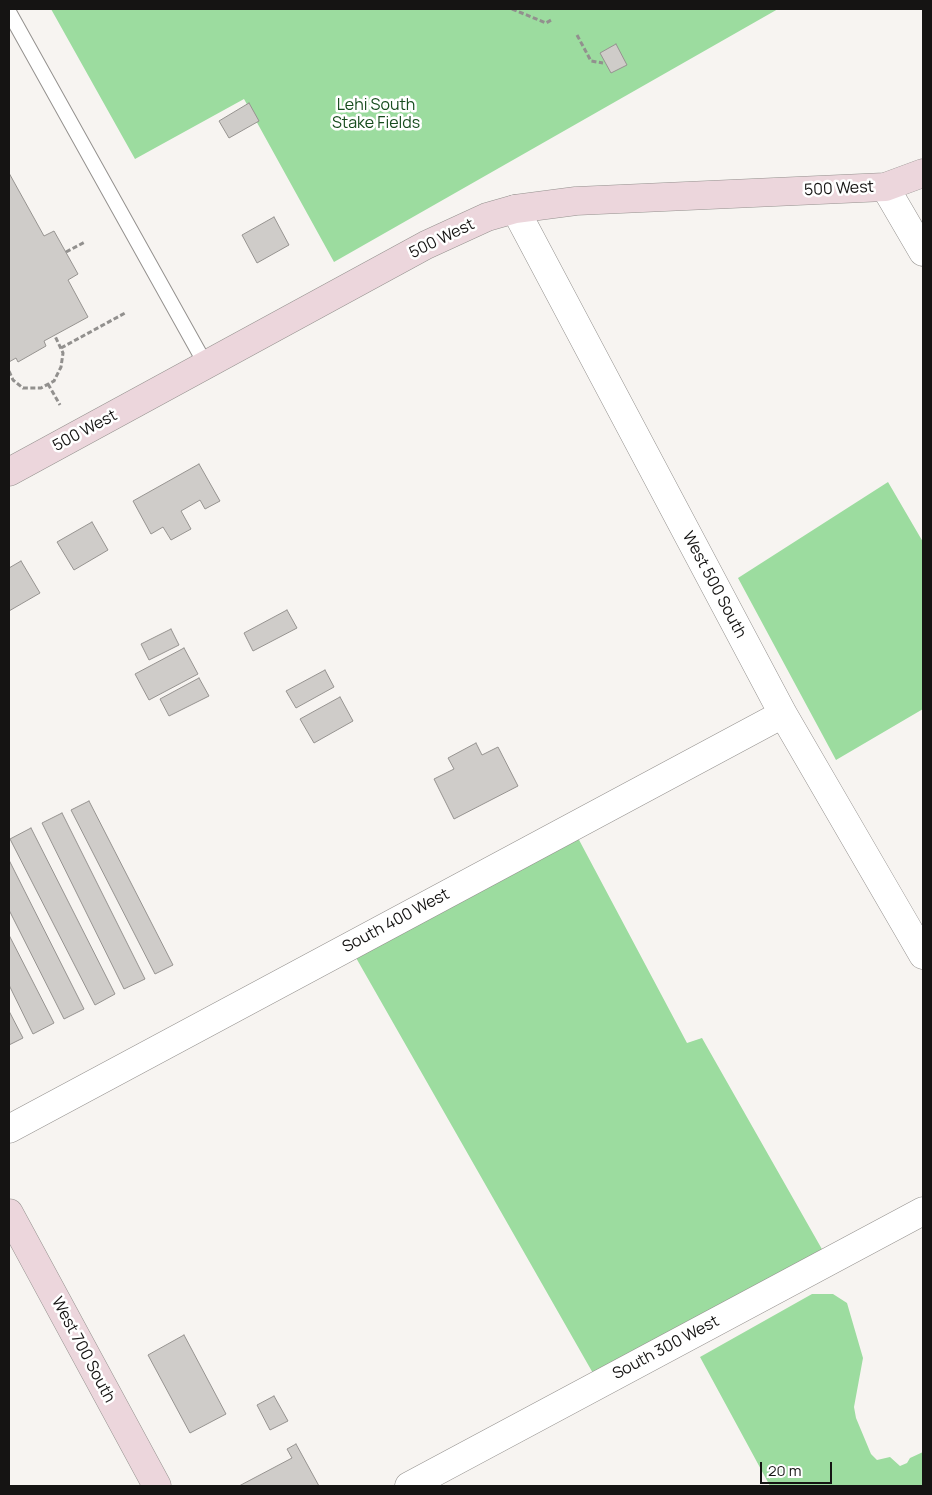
<!DOCTYPE html>
<html>
<head>
<meta charset="utf-8">
<style>
	body { margin:0 }
	#map { position:relative; width:932px; height:1495px; overflow:hidden; background:#f7f4f1; font-family:Manrope,sans-serif }
	canvas { display:block }
	.frame { position:absolute; inset:0; border:10px solid #151413; pointer-events:none }
	.scale { position:absolute; left:760px; top:1462px; width:72px; height:22px; box-sizing:border-box; border:2px solid #151413; border-top:0; padding-left:6px; font-size:15px; line-height:18px; white-space:nowrap; color:#151413; -webkit-text-stroke:4px #fff; paint-order:stroke }
</style>
</head>
<body>
<div id="map">
<canvas width="932" height="1495"></canvas>
<div class="frame"></div>
<div class="scale">20 m</div>
</div>
<script>
const c = document.querySelector('canvas').getContext('2d');
c.lineJoin = 'round';
function fillPath(path, color) {
  c.fillStyle = color;
  c.fill(path, 'evenodd');
}
function shape(rows) {
  const path = new Path2D();
  for (const r of rows) {
    path.moveTo(r[0], r[1]);
    for (let i = 2; i < r.length; i += 2) path.lineTo(r[i], r[i + 1]);
  }
  return path;
}
function strokePath(path, color, width, dash) {
  c.strokeStyle = color;
  c.lineWidth = width;
  c.lineCap = dash ? 'butt' : 'round';
  c.setLineDash(dash || []);
  c.stroke(path);
}
function write(font, color, halo, rows, align = 'center') {
  c.font = font + ' Manrope,sans-serif';
  c.lineWidth = 5;
  c.setLineDash([]);
  c.textBaseline = 'middle';
  c.strokeStyle = halo;
  c.fillStyle = color;
  for (const [text, x, y, turn = 0] of rows) {
    c.save();
    c.translate(x, y);
    c.rotate((+turn || 0) * Math.PI / 180);
    c.textAlign = isNaN(turn) ? turn : align;
    if (halo) c.strokeText(text, 0, 0);
    c.fillText(text, 0, 0);
    c.restore();
  }
}
const green = shape([
	[51,9,778,9,334,262,244,99,135,159],
	[888,482,923,542,923,709,836,760,738,578],
	[578,838,687,1043,702,1038,823,1251,594,1375,355,956],
	[812,1294,833,1294,847,1303,863,1358,854,1407,856,1418,871,1454,877,1460,890,1457,900,1466,907,1463,910,1458,923,1452,923,1486,770,1486,700,1357]
]);
const building = shape([
	[616,44,627,65,611,73,600,53,616,44],
	[249,103,259,121,229,138,219,121,249,103],
	[9,173,44,236,54,231,78,274,68,280,88,317,44,341,46,346,18,362,16,358,9,362,9,173],
	[274,217,289,245,257,263,242,235,274,217],
	[199,464,220,501,205,509,200,500,181,511,191,529,171,540,163,527,151,534,133,501,199,464],
	[92,522,108,550,74,570,57,542,92,522],
	[21,561,40,593,9,611,9,568,21,561],
	[287,610,297,628,253,651,244,633,287,610],
	[171,629,179,645,149,660,141,644,171,629],
	[184,648,198,674,149,700,135,674,184,648],
	[325,670,334,687,296,708,286,691,325,670],
	[199,678,209,696,169,716,160,699,199,678],
	[340,697,353,721,314,743,300,719,340,697],
	[476,743,482,755,498,747,518,786,454,819,434,779,454,769,448,758,476,743],
	[89,801,173,965,155,974,71,810,89,801],
	[62,813,145,979,124,989,42,823,62,813],
	[31,828,115,994,95,1005,10,839,31,828],
	[9,860,84,1009,64,1019,9,910,9,860],
	[9,935,54,1023,33,1034,9,985,9,935],
	[9,1011,23,1038,9,1045,9,1011],
	[184,1335,226,1414,190,1433,148,1355,184,1335],
	[274,1396,288,1421,270,1430,257,1405,274,1396],
	[296,1444,319,1486,239,1486,292,1458,287,1449,296,1444]
]);
const path = shape([
	[512,9,546,23,553,19],
	[577,35,591,61,603,63],
	[66,252,85,242],
	[61,348,125,313],
	[9,371,13,380,23,388,41,388,54,381,61,367,63,353,55,336],
	[48,384,60,405]
]);
const lane = shape([
	[9,12,206,365]
]);
const street = shape([
	[885,187,923,252],
	[515,209,783,714,923,955],
	[9,1129,783,714],
	[409,1486,923,1211]
]);
const secondary = shape([
	[9,472,426,245,487,217,515,209,576,201,885,187,923,173],
	[9,1213,157,1486]
]);
const parkNames = [
	["Lehi South",376,106],
	["Stake Fields",376,124]
];
const streetNames = [
	["500 West",839,189,-3],
	["500 West",442,239,-26],
	["500 West",85,431,-28],
	["West 500 South",714,585,62],
	["South 400 West",396,921,-28],
	["South 300 West",666,1348,-28],
	["West 700 South",83,1350,62]
];
fillPath(green, '#9cdc9f');
fillPath(building, '#cfccc9');
strokePath(building, '#969390', 1);
strokePath(lane, '#94918e', 16);
strokePath(street, '#94918e', 29);
strokePath(secondary, '#94918e', 29);
strokePath(path, '#92908e', 3, [5, 2.5]);
strokePath(lane, '#fff', 14);
strokePath(street, '#fff', 28);
strokePath(secondary, '#ecd6dc', 28);
write('16px', '#174c1e', '#fff', parkNames);
write('16px', '#151413', '#fff', streetNames);
</script>
</body>
</html>
